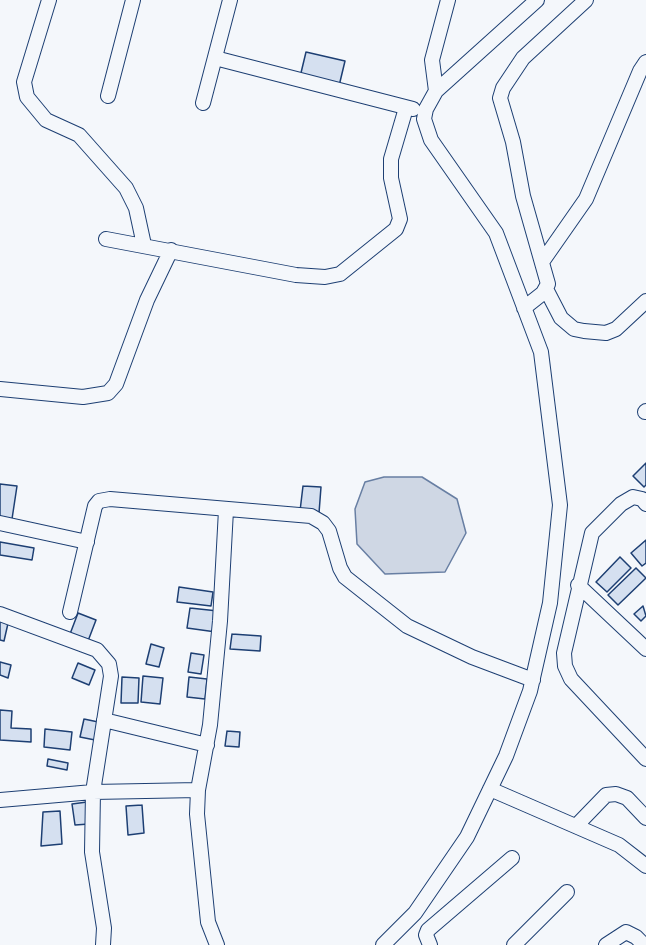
<!DOCTYPE html>
<html>
<head>
<meta charset="utf-8">
<style>
	body { margin:0 }
	canvas { display:block; background:#f4f7fb }
</style>
</head>
<body>
<canvas width="646" height="945"></canvas>
<script>
const c = document.querySelector('canvas').getContext('2d');
c.lineJoin = 'round';
function fillPath(path, color) {
  c.fillStyle = color;
  c.fill(path, 'evenodd');
}
function shape(rows) {
  const path = new Path2D();
  for (const r of rows) {
    path.moveTo(r[0], r[1]);
    for (let i = 2; i < r.length; i += 2) path.lineTo(r[i], r[i + 1]);
  }
  return path;
}
function strokePath(path, color, width, dash) {
  c.strokeStyle = color;
  c.lineWidth = width;
  c.lineCap = dash ? 'butt' : 'round';
  c.setLineDash(dash || []);
  c.stroke(path);
}
const water = shape([
	[384,477,422,477,457,499,466,533,445,572,385,574,357,544,355,509,365,482,384,477]
]);
const building = shape([
	[306,52,345,61,339,86,300,77,306,52],
	[646,463,646,485,644,487,633,476,646,463],
	[0,484,17,486,12,519,0,518,0,484],
	[303,486,321,487,319,513,300,511,303,486],
	[646,540,646,563,642,566,631,553,646,540],
	[0,542,34,548,32,560,0,555,0,542],
	[620,557,631,568,607,592,596,582,620,557],
	[636,568,646,578,618,605,608,595,636,568],
	[179,587,213,592,211,606,177,602,179,587],
	[643,606,646,616,641,621,634,614,643,606],
	[190,608,218,611,216,632,187,628,190,608],
	[78,613,96,620,88,641,70,634,78,613],
	[0,617,9,619,4,641,0,640,0,617],
	[232,634,261,636,260,651,230,649,232,634],
	[151,644,164,648,159,667,146,664,151,644],
	[191,653,204,655,201,674,188,672,191,653],
	[0,662,11,665,8,678,0,675,0,662],
	[78,663,95,670,89,685,72,678,78,663],
	[143,676,163,678,160,704,141,702,143,676],
	[122,677,139,678,138,703,121,703,122,677],
	[189,677,207,679,205,699,187,697,189,677],
	[0,710,12,711,11,728,31,729,31,742,0,740,0,710],
	[84,719,103,723,100,741,80,737,84,719],
	[45,729,72,732,70,750,44,747,45,729],
	[227,731,240,732,239,747,225,746,227,731],
	[48,759,68,763,67,770,47,766,48,759],
	[87,802,89,824,75,825,72,804,87,802],
	[142,805,144,833,128,835,126,806,142,805],
	[60,811,62,844,41,846,43,812,60,811]
]);
const minor = shape([
	[49,0,24,82,27,97,46,120,79,135,126,188,136,208,144,245],
	[215,58,413,109],
	[436,91,432,60,448,0],
	[108,96,133,0],
	[203,103,230,0],
	[106,239,296,275,325,277,340,274,396,229,400,219,391,178,391,159,406,108],
	[542,262,586,199,640,71,646,62],
	[546,289,561,318,574,329,584,331,606,333,616,329,646,301],
	[524,308,543,293,548,284,523,196,513,142,500,98,503,88,523,58,586,0],
	[0,389,83,397,108,393,116,384,147,300,171,250],
	[645,412,646,411],
	[646,504,642,499,633,497,621,504,592,533,564,653,565,666,571,679,646,759],
	[0,523,87,542],
	[578,585,646,649],
	[70,612,95,506,99,501,110,499,311,516,323,523,329,531,340,568,345,577,407,626,472,657,533,680],
	[0,614,97,650,109,664,111,676,93,792,92,852,104,928,103,945],
	[104,720,207,745],
	[490,789,619,845,646,866],
	[0,800,93,792,198,790],
	[576,826,606,795,616,794,627,798,646,818],
	[217,945,208,922,197,814,198,790,210,725,220,621,226,510],
	[383,945,415,913,467,837,506,756,530,691,550,603,560,505,541,352,496,233,431,140,424,119,426,109,436,91,537,0],
	[430,945,426,935,428,930,512,858],
	[514,945,567,892],
	[606,945,626,932,636,937,644,945]
]);
fillPath(water, '#cfd7e4');
strokePath(water, '#687fa3', 1.5);
fillPath(building, '#d5e0f0');
strokePath(building, '#1d3f73', 1.5);
strokePath(minor, '#1d3f73', 16);
strokePath(minor, '#f4f7fb', 14);
</script>
</body>
</html>
